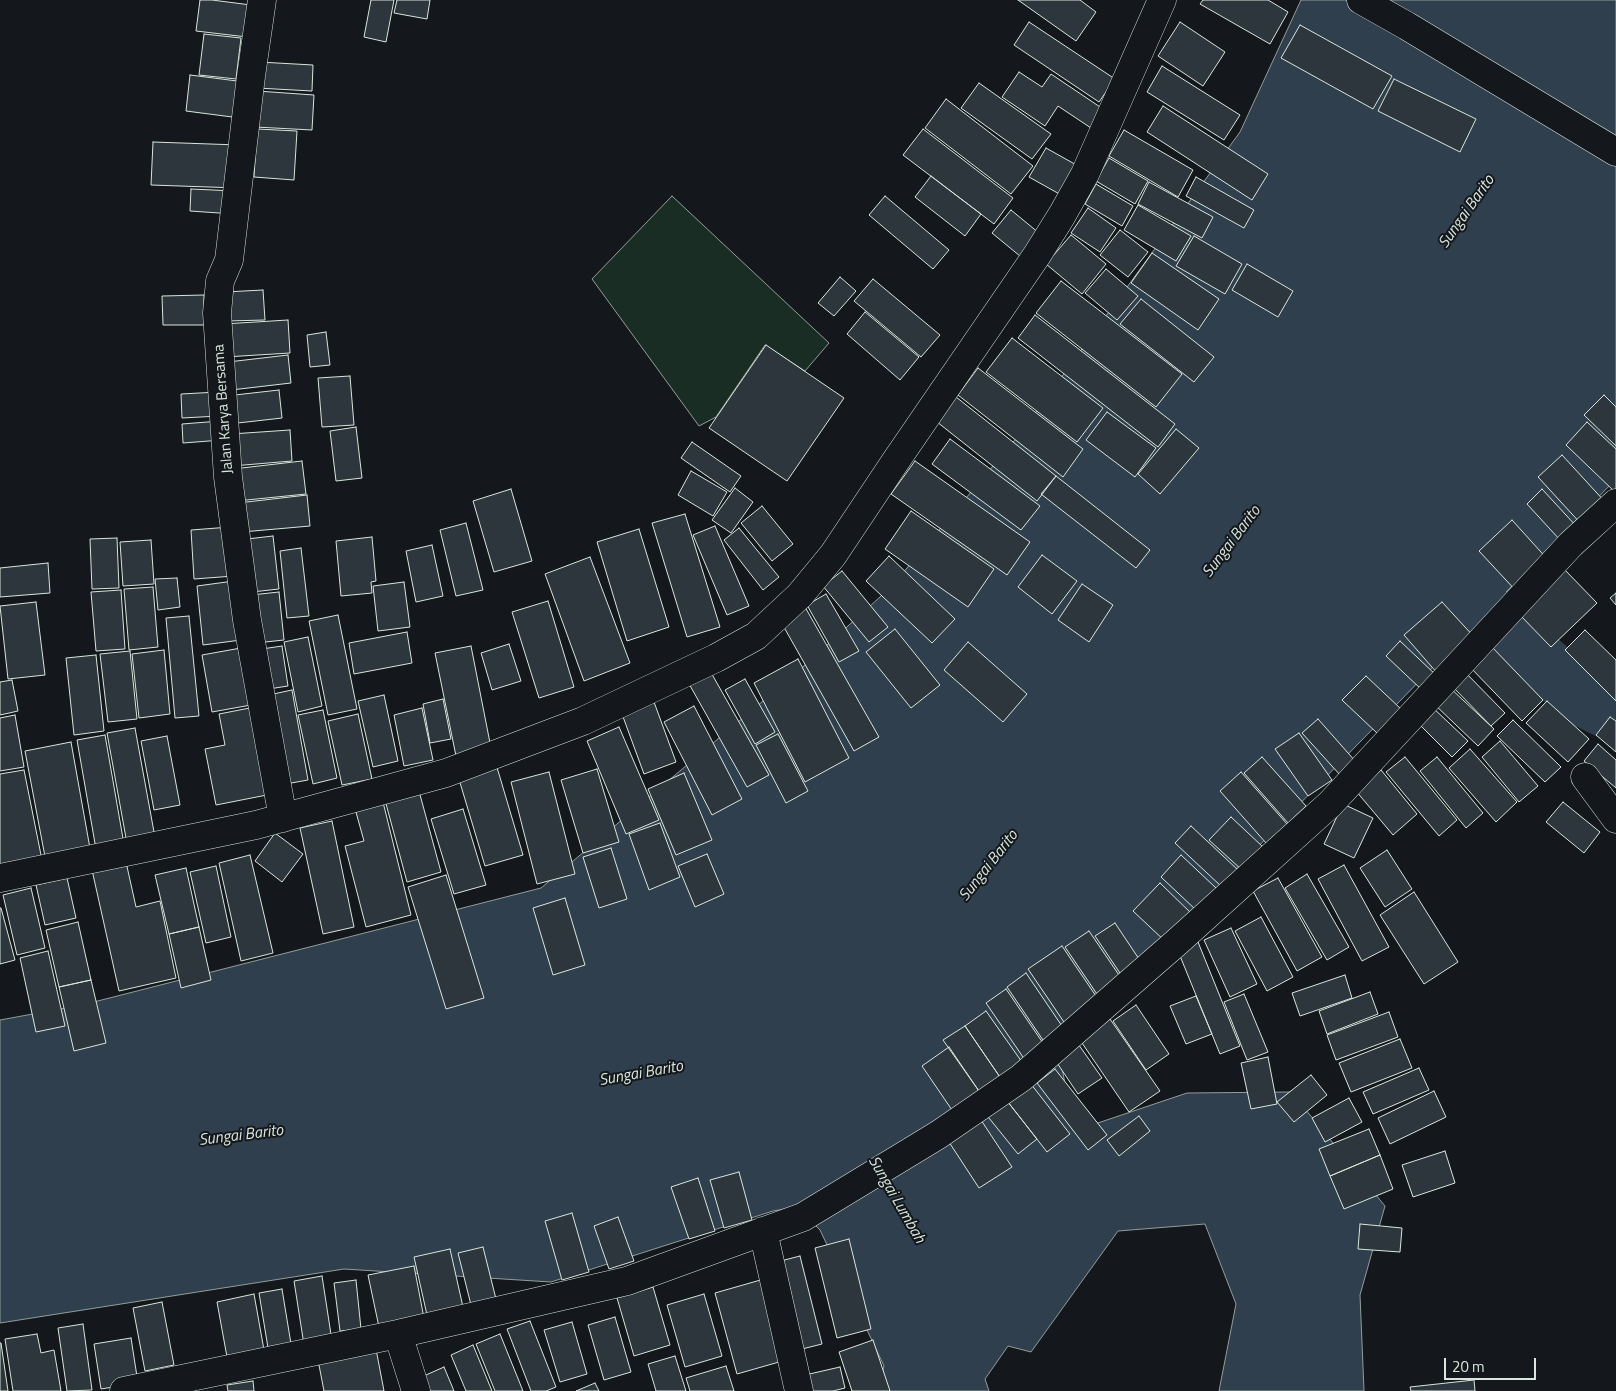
<!DOCTYPE html>
<html>
<head>
<meta charset="utf-8">
<style>
	body { margin:0 }
	#map { position:relative; width:1616px; height:1391px; overflow:hidden; background:#14181c; font-family:"Titillium Web",sans-serif }
	canvas { display:block }
	.scale { position:absolute; left:1444px; top:1358px; width:92px; height:22px; box-sizing:border-box; border:2px solid #d8e6dc; border-top:0; padding-left:6px; font-size:15px; line-height:18px; white-space:nowrap; color:#d8e6dc; -webkit-text-stroke:4px #14181c; paint-order:stroke }
</style>
</head>
<body>
<div id="map">
<canvas width="1616" height="1391"></canvas>
<div class="scale">20 m</div>
</div>
<script>
const c = document.querySelector('canvas').getContext('2d');
c.lineJoin = 'round';
function fillPath(path, color) {
  c.fillStyle = color;
  c.fill(path, 'evenodd');
}
function shape(rows) {
  const path = new Path2D();
  for (const r of rows) {
    path.moveTo(r[0], r[1]);
    for (let i = 2; i < r.length; i += 2) path.lineTo(r[i], r[i + 1]);
  }
  return path;
}
function strokePath(path, color, width, dash) {
  c.strokeStyle = color;
  c.lineWidth = width;
  c.lineCap = dash ? 'butt' : 'round';
  c.setLineDash(dash || []);
  c.stroke(path);
}
function write(font, color, halo, rows, align = 'center') {
  c.font = font + ' "Titillium Web",sans-serif';
  c.lineWidth = 4;
  c.setLineDash([]);
  c.textBaseline = 'middle';
  c.strokeStyle = halo;
  c.fillStyle = color;
  for (const [text, x, y, turn = 0] of rows) {
    c.save();
    c.translate(x, y);
    c.rotate((+turn || 0) * Math.PI / 180);
    c.textAlign = isNaN(turn) ? turn : align;
    if (halo) c.strokeText(text, 0, 0);
    c.fillText(text, 0, 0);
    c.restore();
  }
}
const green = shape([
	[672,196,829,343,805,371,765,345,716,417,699,426,592,279,672,196]
]);
const water = shape([
	[1301,0,1616,0,1616,479,1174,933,1055,1031,1074,1131,1187,1093,1291,1092,1385,1206,1360,1295,1364,1391,1219,1391,1236,1304,1205,1224,1118,1231,1031,1352,1008,1346,985,1379,989,1391,877,1391,884,1366,820,1230,797,1207,773,1211,551,1282,344,1269,0,1323,0,1020,82,1005,541,888,795,674,891,587,1020,434,1240,132,1301,0]
]);
const river = shape([
	[1429,560,1582,698,1616,715]
]);
const building = shape([
	[200,0,212,0,251,5,247,37,196,31,200,0],
	[371,0,394,0,386,42,364,37,371,0],
	[397,0,430,0,427,19,394,13,397,0],
	[1018,0,1080,0,1096,12,1076,41,1018,0],
	[1203,0,1268,0,1288,12,1270,44,1200,4,1203,0],
	[1029,22,1115,79,1099,102,1014,45,1029,22],
	[1180,22,1225,52,1203,86,1158,56,1180,22],
	[1300,25,1392,76,1373,109,1281,58,1300,25],
	[204,34,241,38,236,79,199,75,204,34],
	[259,62,313,65,312,91,257,88,259,62],
	[1162,66,1240,115,1224,140,1147,92,1162,66],
	[1019,72,1042,87,1051,74,1106,111,1094,130,1058,106,1045,126,1002,97,1019,72],
	[190,75,245,82,240,118,186,111,190,75],
	[1394,79,1476,119,1460,152,1378,111,1394,79],
	[979,83,1051,134,1032,159,961,108,979,83],
	[257,91,314,95,312,130,255,127,257,91],
	[946,99,1033,166,1011,194,925,128,946,99],
	[1163,106,1268,174,1252,200,1147,132,1163,106],
	[257,129,297,131,294,180,254,177,257,129],
	[923,129,1013,198,994,224,903,155,923,129],
	[1124,130,1193,170,1178,197,1109,156,1124,130],
	[153,142,239,145,238,188,151,185,153,142],
	[1046,148,1080,167,1063,196,1029,177,1046,148],
	[1109,158,1148,181,1135,204,1096,181,1109,158],
	[931,176,981,214,965,236,915,197,931,176],
	[1196,177,1254,210,1244,228,1186,196,1196,177],
	[1149,182,1213,217,1202,238,1138,204,1149,182],
	[1096,184,1133,206,1122,226,1085,204,1096,184],
	[191,189,235,191,234,214,190,211,191,189],
	[885,196,949,250,933,269,869,215,885,196],
	[1138,205,1191,236,1176,261,1124,230,1138,205],
	[1088,208,1116,228,1100,252,1071,233,1088,208],
	[1011,210,1045,238,1026,261,992,233,1011,210],
	[1120,230,1148,252,1128,277,1100,255,1120,230],
	[1071,235,1106,264,1082,294,1046,264,1071,235],
	[1194,236,1242,264,1225,294,1176,266,1194,236],
	[1152,253,1219,299,1198,330,1131,283,1152,253],
	[1247,264,1293,291,1278,317,1232,290,1247,264],
	[1106,269,1138,296,1117,320,1085,293,1106,269],
	[840,277,856,291,834,316,818,303,840,277],
	[873,279,940,335,921,357,854,301,873,279],
	[1061,281,1182,374,1156,407,1036,313,1061,281],
	[263,290,265,320,227,321,225,292,263,290],
	[204,295,204,325,163,325,162,296,204,295],
	[1141,299,1214,357,1194,382,1120,324,1141,299],
	[865,312,919,357,900,380,847,334,865,312],
	[1035,315,1175,424,1158,447,1018,338,1035,315],
	[288,320,290,353,225,357,223,324,288,320],
	[326,332,330,365,310,367,307,335,326,332],
	[1012,338,1103,408,1077,442,986,372,1012,338],
	[766,345,844,398,787,481,709,428,766,345],
	[288,355,291,383,231,390,228,362,288,355],
	[978,368,1083,449,1063,477,958,395,978,368],
	[350,376,354,425,322,427,318,378,350,376],
	[279,390,282,418,229,424,226,396,279,390],
	[218,392,219,416,182,418,181,394,218,392],
	[951,393,1056,476,1037,501,932,418,951,393],
	[1604,395,1616,407,1616,446,1584,415,1604,395],
	[1107,412,1156,448,1135,477,1086,440,1107,412],
	[220,421,222,440,183,443,182,424,220,421],
	[1587,422,1616,449,1616,493,1566,445,1587,422],
	[356,427,362,478,336,481,330,431,356,427],
	[1176,429,1199,448,1160,494,1138,474,1176,429],
	[290,430,292,461,232,466,231,434,290,430],
	[950,439,1040,506,1021,530,932,464,950,439],
	[692,442,741,476,730,492,681,458,692,442],
	[1562,455,1607,504,1583,526,1538,477,1562,455],
	[302,461,306,494,237,501,233,469,302,461],
	[915,461,1030,542,1007,575,891,494,915,461],
	[691,471,727,492,713,516,678,495,691,471],
	[1056,476,1150,550,1136,568,1041,494,1056,476],
	[735,488,753,502,731,533,712,520,735,488],
	[511,489,532,561,494,572,473,501,511,489],
	[1542,489,1577,527,1561,541,1527,504,1542,489],
	[307,495,310,526,242,532,238,503,307,495],
	[762,506,793,544,772,561,741,523,762,506],
	[911,511,994,569,968,607,885,549,911,511],
	[685,514,720,627,687,637,652,523,685,514],
	[1512,520,1550,562,1518,593,1479,551,1512,520],
	[466,523,483,590,456,596,440,530,466,523],
	[715,526,749,606,727,615,693,535,715,526],
	[230,527,234,576,194,579,191,530,230,527],
	[739,528,779,577,763,590,724,540,739,528],
	[639,529,669,627,627,641,597,542,639,529],
	[273,536,279,589,252,592,247,539,273,536],
	[372,537,376,581,371,582,372,593,341,596,336,541,372,537],
	[117,538,119,588,92,589,90,539,117,538],
	[151,540,154,584,123,586,120,542,151,540],
	[432,545,443,596,416,602,406,551,432,545],
	[301,548,309,616,287,618,280,551,301,548],
	[1042,555,1077,581,1052,614,1018,587,1042,555],
	[889,556,955,619,932,643,866,581,889,556],
	[590,557,630,663,584,681,545,574,590,557],
	[48,563,50,593,0,597,0,568,48,563],
	[1564,569,1597,603,1551,647,1518,613,1564,569],
	[842,571,888,627,869,642,823,586,842,571],
	[177,578,180,607,158,610,155,579,177,578],
	[234,581,241,640,203,645,197,586,234,581],
	[404,582,410,627,378,631,373,586,404,582],
	[1082,584,1113,605,1089,642,1058,620,1082,584],
	[153,587,158,647,129,650,124,589,153,587],
	[121,590,125,649,96,651,91,592,121,590],
	[279,592,284,640,256,643,251,595,279,592],
	[1616,593,1616,605,1610,598,1616,593],
	[826,594,859,651,839,662,807,605,826,594],
	[548,601,574,687,539,698,512,612,548,601],
	[36,602,45,675,8,679,0,606,36,602],
	[1442,602,1476,639,1438,674,1404,635,1442,602],
	[805,607,879,737,854,751,781,622,805,607],
	[338,615,357,709,328,715,309,621,338,615],
	[189,616,199,716,175,718,166,618,189,616],
	[895,629,940,685,911,708,866,652,895,629],
	[1585,630,1616,660,1616,701,1565,650,1585,630],
	[407,632,412,663,354,674,349,643,407,632],
	[308,637,322,706,298,712,284,642,308,637],
	[1400,641,1436,675,1422,690,1386,656,1400,641],
	[968,642,1027,694,1003,722,944,670,968,642],
	[509,644,521,681,492,690,481,653,509,644],
	[1490,645,1543,700,1522,721,1469,666,1490,645],
	[282,646,288,686,262,690,255,650,282,646],
	[471,646,491,748,456,756,435,653,471,646],
	[241,648,251,705,212,712,202,655,241,648],
	[164,650,170,714,139,718,132,654,164,650],
	[130,651,137,719,108,722,100,654,130,651],
	[96,655,104,731,74,735,66,658,96,655],
	[798,659,849,758,805,782,754,683,798,659],
	[709,669,769,775,747,787,688,682,709,669],
	[1463,670,1505,713,1491,726,1450,684,1463,670],
	[1366,676,1401,709,1378,734,1342,700,1366,676],
	[745,679,775,732,755,744,725,690,745,679],
	[12,680,18,711,0,715,0,682,12,680],
	[1448,686,1494,729,1478,746,1432,702,1448,686],
	[292,690,308,780,280,785,264,696,292,690],
	[384,695,398,761,373,767,358,701,384,695],
	[443,699,451,739,430,743,423,704,443,699],
	[1547,701,1589,739,1568,762,1526,723,1547,701],
	[654,702,676,762,644,774,622,714,654,702],
	[1430,705,1468,741,1452,757,1415,720,1430,705],
	[260,706,277,793,216,805,205,749,225,745,219,714,260,706],
	[694,706,742,799,712,815,664,722,694,706],
	[422,708,433,760,404,766,394,715,422,708],
	[323,710,337,778,313,784,298,715,323,710],
	[358,714,372,779,342,785,328,721,358,714],
	[15,715,24,767,0,771,0,718,15,715],
	[1610,717,1616,721,1616,752,1596,735,1610,717],
	[1318,719,1356,762,1341,776,1302,733,1318,719],
	[1513,720,1561,767,1545,782,1497,736,1513,720],
	[619,727,659,820,626,834,587,741,619,727],
	[135,728,156,843,128,849,107,733,135,728],
	[1299,733,1332,780,1308,796,1275,749,1299,733],
	[778,734,808,791,786,803,756,745,778,734],
	[105,735,125,850,97,855,77,740,105,735],
	[167,736,180,805,154,810,141,741,167,736],
	[1500,741,1538,786,1519,802,1482,757,1500,741],
	[71,742,91,854,46,862,25,751,71,742],
	[1598,744,1616,760,1616,788,1584,761,1598,744],
	[1470,749,1517,802,1496,822,1449,768,1470,749],
	[1262,757,1306,806,1288,823,1244,773,1262,757],
	[1405,757,1457,820,1439,836,1386,772,1405,757],
	[1437,757,1483,813,1466,828,1420,771,1437,757],
	[496,764,523,855,485,866,458,776,496,764],
	[597,769,619,842,583,853,561,780,597,769],
	[24,770,43,865,0,874,0,774,24,770],
	[1381,770,1417,814,1393,835,1356,791,1381,770],
	[549,772,575,874,537,884,511,782,549,772],
	[1241,772,1287,824,1266,843,1220,791,1241,772],
	[684,773,712,840,676,855,648,789,684,773],
	[419,791,441,872,407,882,385,800,419,791],
	[382,798,411,915,366,927,345,846,364,841,354,805,382,798],
	[1563,802,1600,832,1584,853,1546,822,1563,802],
	[1343,804,1373,818,1354,858,1324,844,1343,804],
	[463,809,486,885,454,894,431,819,463,809],
	[1231,817,1263,847,1242,870,1209,840,1231,817],
	[332,821,354,927,323,934,300,828,332,821],
	[660,823,680,877,649,890,629,834,660,823],
	[1191,826,1238,870,1222,887,1175,843,1191,826],
	[275,833,303,854,282,882,255,861,275,833],
	[611,848,627,899,599,908,583,857,611,848],
	[1387,850,1412,889,1385,907,1360,868,1387,850],
	[707,854,724,894,695,907,678,866,707,854],
	[250,855,273,953,241,961,219,863,250,855],
	[1181,855,1216,888,1196,910,1161,877,1181,855],
	[126,862,136,907,160,901,176,978,119,991,92,870,126,862],
	[1344,865,1389,947,1362,961,1318,879,1344,865],
	[216,866,231,937,206,943,190,872,216,866],
	[186,868,199,927,169,934,155,875,186,868],
	[1307,874,1349,947,1327,960,1285,888,1307,874],
	[446,875,484,998,446,1009,408,887,446,875],
	[67,878,76,918,45,925,36,885,67,878],
	[1278,878,1322,957,1297,971,1253,891,1278,878],
	[1160,883,1193,915,1167,943,1133,911,1160,883],
	[31,888,45,948,17,955,3,895,31,888],
	[1414,892,1458,962,1424,984,1380,915,1414,892],
	[565,898,585,965,553,975,533,908,565,898],
	[0,908,1,908,15,960,0,964,0,908],
	[1261,917,1293,977,1267,991,1235,931,1261,917],
	[78,922,91,980,59,987,46,930,78,922],
	[1115,923,1141,962,1122,976,1095,936,1115,923],
	[199,927,211,980,181,988,169,934,199,927],
	[1231,928,1257,984,1230,997,1204,940,1231,928],
	[1089,931,1123,981,1099,997,1065,947,1089,931],
	[1198,942,1240,1046,1220,1054,1178,951,1198,942],
	[1062,946,1100,1002,1066,1025,1028,969,1062,946],
	[48,951,65,1026,36,1032,20,958,48,951],
	[1026,973,1064,1029,1045,1043,1007,987,1026,973],
	[1345,975,1352,998,1300,1016,1292,993,1345,975],
	[91,980,106,1043,74,1051,59,987,91,980],
	[1006,989,1045,1046,1025,1060,986,1003,1006,989],
	[1370,992,1378,1014,1327,1034,1319,1011,1370,992],
	[1244,994,1268,1052,1247,1060,1224,1002,1244,994],
	[1196,996,1212,1034,1186,1044,1170,1006,1196,996],
	[1136,1005,1169,1054,1146,1070,1113,1021,1136,1005],
	[986,1011,1024,1065,1002,1080,965,1026,986,1011],
	[1389,1012,1398,1037,1336,1060,1327,1035,1389,1012],
	[1110,1019,1160,1091,1129,1112,1080,1040,1110,1019],
	[965,1026,1002,1080,981,1094,943,1040,965,1026],
	[1074,1038,1102,1078,1078,1094,1051,1054,1074,1038],
	[1400,1039,1412,1068,1351,1092,1339,1063,1400,1039],
	[949,1047,981,1094,954,1113,922,1066,949,1047],
	[1268,1057,1277,1104,1251,1109,1241,1063,1268,1057],
	[1419,1068,1429,1090,1373,1114,1363,1092,1419,1068],
	[1055,1069,1107,1135,1088,1150,1037,1083,1055,1069],
	[1311,1075,1327,1095,1294,1122,1277,1102,1311,1075],
	[1027,1079,1070,1134,1047,1152,1004,1097,1027,1079],
	[1434,1091,1446,1117,1390,1144,1378,1118,1434,1091],
	[1004,1097,1037,1139,1018,1154,985,1113,1004,1097],
	[1349,1098,1362,1122,1325,1142,1312,1118,1349,1098],
	[1139,1116,1150,1131,1119,1156,1107,1140,1139,1116],
	[979,1117,1012,1167,979,1188,947,1139,979,1117],
	[1369,1129,1380,1155,1330,1176,1319,1149,1369,1129],
	[1445,1151,1455,1183,1413,1197,1402,1165,1445,1151],
	[1380,1155,1393,1189,1344,1209,1330,1176,1380,1155],
	[739,1172,752,1220,724,1228,710,1180,739,1172],
	[698,1178,715,1231,689,1239,671,1187,698,1178],
	[572,1213,589,1272,562,1280,545,1221,572,1213],
	[618,1217,634,1261,609,1269,594,1226,618,1217],
	[1360,1224,1402,1228,1400,1252,1358,1249,1360,1224],
	[849,1239,871,1329,837,1338,815,1248,849,1239],
	[483,1247,497,1303,472,1309,458,1253,483,1247],
	[450,1249,463,1307,427,1315,414,1257,450,1249],
	[800,1256,822,1344,794,1351,773,1263,800,1256],
	[414,1266,424,1318,379,1327,368,1275,414,1266],
	[322,1276,332,1341,304,1345,294,1281,322,1276],
	[764,1279,786,1360,737,1374,715,1293,764,1279],
	[356,1280,361,1329,340,1331,334,1283,356,1280],
	[653,1287,670,1345,634,1356,617,1298,653,1287],
	[282,1289,292,1350,269,1354,259,1293,282,1289],
	[254,1294,264,1350,227,1357,217,1302,254,1294],
	[704,1294,722,1356,685,1367,667,1305,704,1294],
	[162,1302,174,1365,145,1371,133,1308,162,1302],
	[615,1317,631,1372,604,1380,588,1325,615,1317],
	[530,1321,556,1387,546,1391,531,1391,507,1329,530,1321],
	[572,1322,587,1374,560,1382,544,1330,572,1322],
	[83,1324,92,1390,67,1391,58,1328,83,1324],
	[37,1334,41,1353,54,1350,61,1391,13,1391,5,1339,37,1334],
	[500,1334,523,1391,495,1391,476,1344,500,1334],
	[131,1338,138,1383,101,1389,94,1344,131,1338],
	[873,1340,890,1391,852,1391,839,1352,873,1340],
	[0,1343,1,1343,8,1391,0,1391,0,1343],
	[473,1345,492,1391,466,1391,451,1355,473,1345],
	[376,1349,384,1391,324,1391,318,1360,376,1349],
	[675,1356,686,1391,656,1391,648,1364,675,1356],
	[726,1366,734,1391,690,1391,686,1378,726,1366],
	[444,1367,454,1391,422,1391,417,1379,444,1367],
	[840,1367,845,1388,833,1391,808,1391,805,1375,840,1367],
	[1474,1380,1475,1391,1411,1391,1410,1387,1474,1380],
	[253,1381,254,1391,228,1391,227,1385,253,1381],
	[595,1383,599,1391,576,1391,595,1383]
]);
const street = shape([
	[262,0,251,76,229,260,220,281,217,313,228,477,247,620,283,818],
	[1361,0,1407,26,1616,152],
	[1585,777,1616,819],
	[0,878,256,825,446,773,583,721,716,658,756,636,800,595,833,555,895,462,1037,255,1062,215,1085,174,1162,0],
	[763,1231,799,1391],
	[398,1334,416,1391],
	[124,1391,398,1334,627,1281,803,1217,938,1135,1021,1078,1177,942,1330,804,1571,544,1616,503]
]);
const streetNames = [
	["Jalan Karya Bersama",224,409,-94]
];
const waterNames = [
	["Sungai Barito",1467,212,-55],
	["Sungai Barito",1232,542,-53],
	["Sungai Barito",989,866,-52],
	["Sungai Barito",641,1074,-10],
	["Sungai Barito",241,1136,-7],
	["Sungai Lumbah",896,1200,60]
];
fillPath(green, '#1a2d24');
strokePath(green, '#939e99', 1);
fillPath(water, '#2f3f4d');
strokePath(water, '#939e99', 1);
strokePath(river, '#2f3f4d', 56);
fillPath(building, '#2c363c');
strokePath(building, '#d8e6dc', 1);
strokePath(street, '#d8e6dc', 29);
strokePath(street, '#14181c', 28);
write('15px', '#d8e6dc', '#14181c', streetNames);
write('italic 16px', '#d8e6dc', '#14181c', waterNames);
</script>
</body>
</html>
